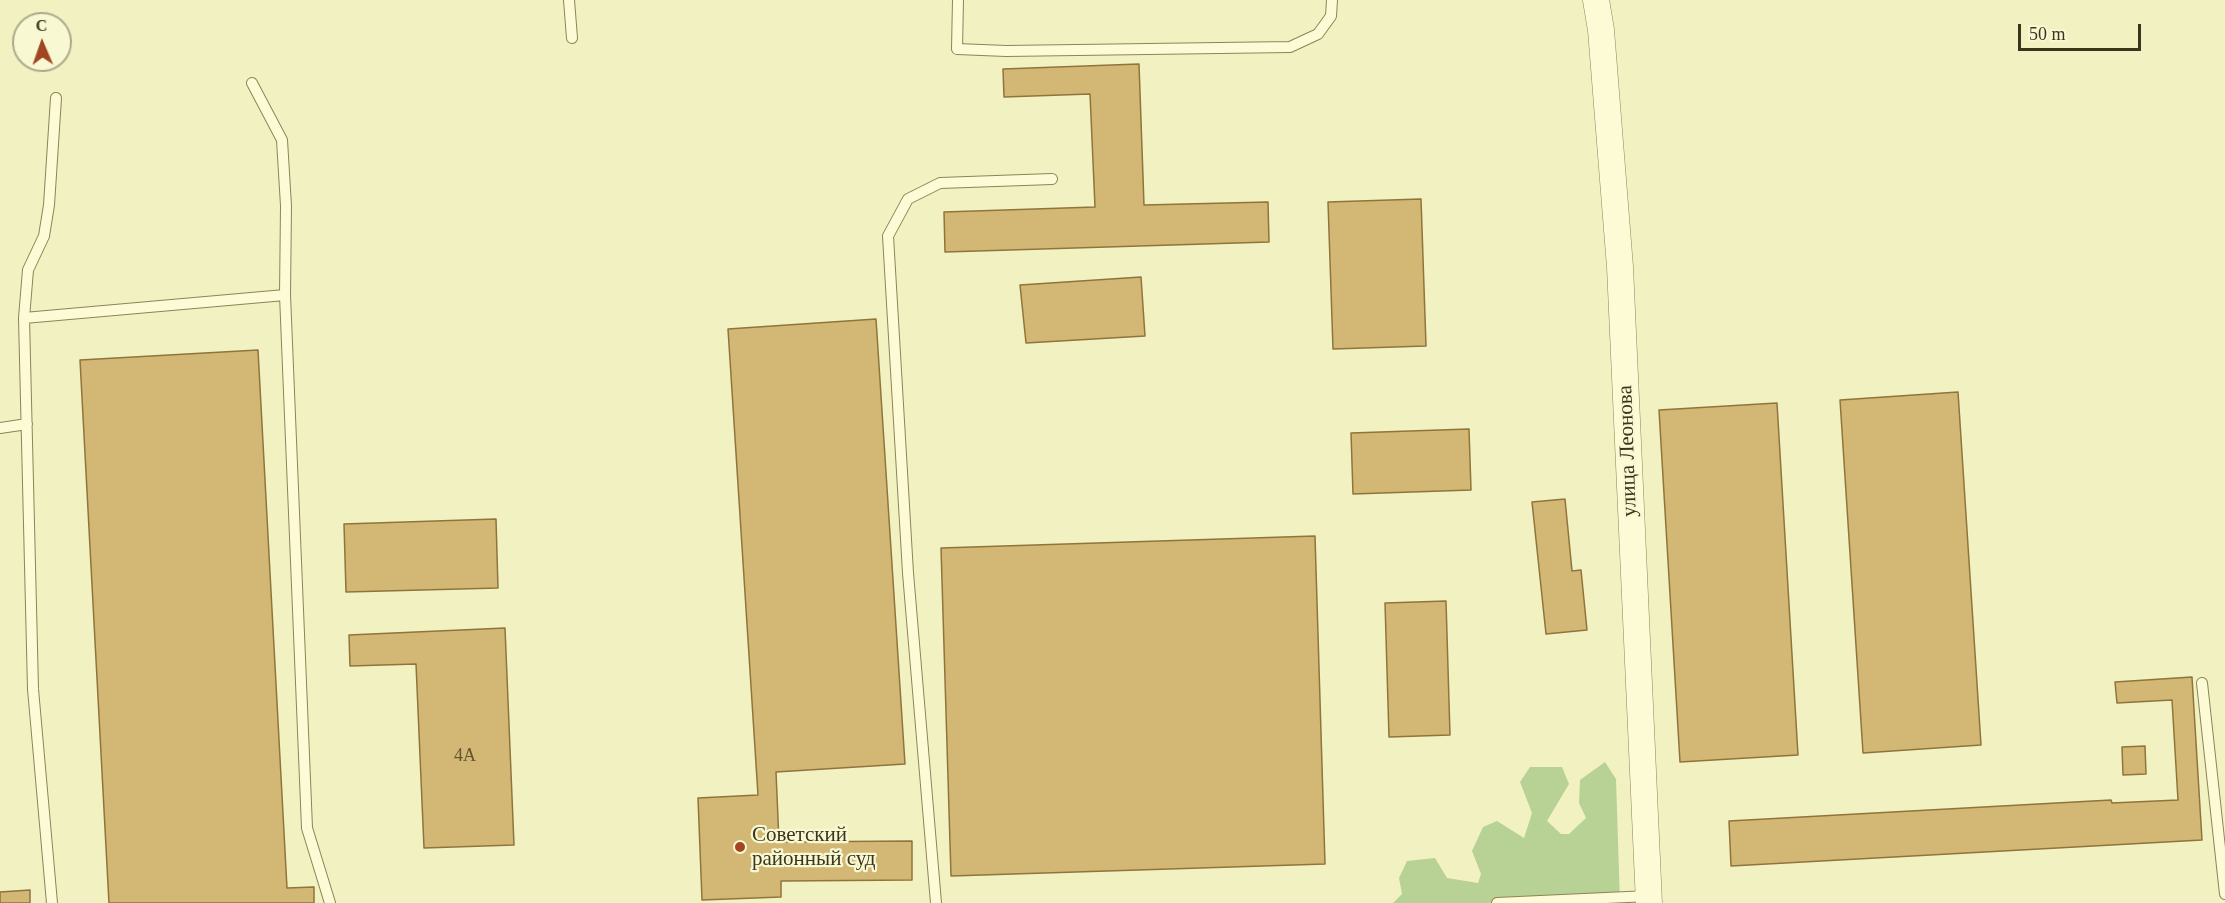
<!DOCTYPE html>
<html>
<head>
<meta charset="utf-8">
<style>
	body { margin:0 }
	#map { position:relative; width:2225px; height:903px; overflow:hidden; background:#f2f1c2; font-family:"Times New Roman",serif }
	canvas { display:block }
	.north { position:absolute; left:12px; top:12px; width:60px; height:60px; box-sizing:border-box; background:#f8f8d2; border:2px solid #adaa8a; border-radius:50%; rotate:358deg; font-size:16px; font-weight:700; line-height:24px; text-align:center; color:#3c351d }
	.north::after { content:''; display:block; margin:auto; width:21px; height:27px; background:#a24622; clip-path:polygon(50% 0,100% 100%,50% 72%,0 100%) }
	.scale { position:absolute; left:2018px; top:24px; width:123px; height:27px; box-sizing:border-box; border:3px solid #3c351d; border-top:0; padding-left:8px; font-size:18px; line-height:21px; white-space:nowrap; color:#3c351d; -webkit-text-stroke:4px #f8f8d2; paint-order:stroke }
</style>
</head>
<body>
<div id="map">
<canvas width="2225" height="903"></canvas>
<div class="north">С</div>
<div class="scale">50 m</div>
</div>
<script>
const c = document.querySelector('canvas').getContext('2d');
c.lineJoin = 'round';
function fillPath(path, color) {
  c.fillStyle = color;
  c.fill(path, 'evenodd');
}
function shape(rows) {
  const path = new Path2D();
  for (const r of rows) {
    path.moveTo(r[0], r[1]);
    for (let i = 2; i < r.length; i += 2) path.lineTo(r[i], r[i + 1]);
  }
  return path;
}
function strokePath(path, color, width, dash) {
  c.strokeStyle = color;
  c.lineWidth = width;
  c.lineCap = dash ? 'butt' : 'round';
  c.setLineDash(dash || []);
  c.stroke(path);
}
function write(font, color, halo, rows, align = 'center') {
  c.font = font + ' "Times New Roman",serif';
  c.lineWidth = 4.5;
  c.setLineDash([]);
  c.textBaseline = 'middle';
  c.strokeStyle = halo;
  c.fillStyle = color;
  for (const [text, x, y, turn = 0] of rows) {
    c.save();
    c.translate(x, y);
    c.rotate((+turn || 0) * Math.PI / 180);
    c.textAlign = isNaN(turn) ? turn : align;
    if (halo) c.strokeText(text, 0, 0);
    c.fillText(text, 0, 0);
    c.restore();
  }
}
const green = shape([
	[1605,762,1616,779,1620,903,1393,903,1402,894,1399,878,1407,861,1435,858,1447,878,1478,883,1481,874,1472,851,1483,827,1497,821,1524,838,1532,813,1520,782,1530,767,1562,767,1569,784,1547,821,1561,834,1569,834,1586,818,1579,803,1580,780]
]);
const building = shape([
	[1139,64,1144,205,1268,202,1269,242,945,252,944,212,1095,207,1090,94,1004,97,1003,69,1139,64],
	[1421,199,1426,346,1333,349,1328,202,1421,199],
	[1141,277,1145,336,1026,343,1020,285,1141,277],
	[876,319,905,764,776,772,779,842,912,841,912,880,781,881,781,897,702,900,698,798,758,795,728,329,876,319],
	[258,350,287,888,314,887,314,903,109,903,80,360,258,350],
	[1958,392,1981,745,1863,753,1840,400,1958,392],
	[1777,403,1798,755,1680,762,1659,410,1777,403],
	[1469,429,1471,490,1353,494,1351,433,1469,429],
	[1565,499,1572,571,1581,570,1587,630,1546,634,1532,502,1565,499],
	[496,519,498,588,346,592,344,524,496,519],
	[1315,536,1325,864,951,876,941,548,1315,536],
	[1446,601,1450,735,1389,737,1385,603,1446,601],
	[505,628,514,845,424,848,416,664,350,666,349,635,505,628],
	[2192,677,2202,840,1731,866,1729,821,2111,800,2112,803,2178,800,2172,700,2117,703,2115,682,2192,677],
	[2145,746,2146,774,2123,775,2122,747,2145,746],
	[30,890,30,903,0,903,0,892,30,890]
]);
const service = shape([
	[569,0,572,38],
	[958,0,957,49,1006,51,1290,47,1318,34,1331,16,1332,0],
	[252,83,282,140,286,206,285,295,307,828,330,903],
	[24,318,285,295],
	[0,428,27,424],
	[2202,683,2225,894],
	[52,903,33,689,24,318,28,270,44,236,49,205,56,98],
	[936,903,908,573,888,236,908,199,940,183,1052,179],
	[1497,903,1649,896]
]);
const tertiary = shape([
	[1596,0,1601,30,1620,267,1649,903]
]);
const markers = [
	[740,847,6,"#a24622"]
];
const numberNames = [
	["4А",465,756]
];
const streetNames = [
	["улица Леонова",1628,451,-92]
];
const poiNames = [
	["Советский",752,835],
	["районный суд",752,859]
];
fillPath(green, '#b8d195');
fillPath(building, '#d3b775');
strokePath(building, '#8f753b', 1.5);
strokePath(service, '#8d8457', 12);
strokePath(tertiary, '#8d8457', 27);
strokePath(service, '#fcfbd6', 10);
strokePath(tertiary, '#fcfbd6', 26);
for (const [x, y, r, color] of markers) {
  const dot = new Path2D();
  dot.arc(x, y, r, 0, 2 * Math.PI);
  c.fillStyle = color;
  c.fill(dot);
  strokePath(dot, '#f8f8d2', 2);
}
write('18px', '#625633', null, numberNames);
write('21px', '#3c351d', '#f8f8d2', streetNames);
write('21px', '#3c351d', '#f8f8d2', poiNames, 'left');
</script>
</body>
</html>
